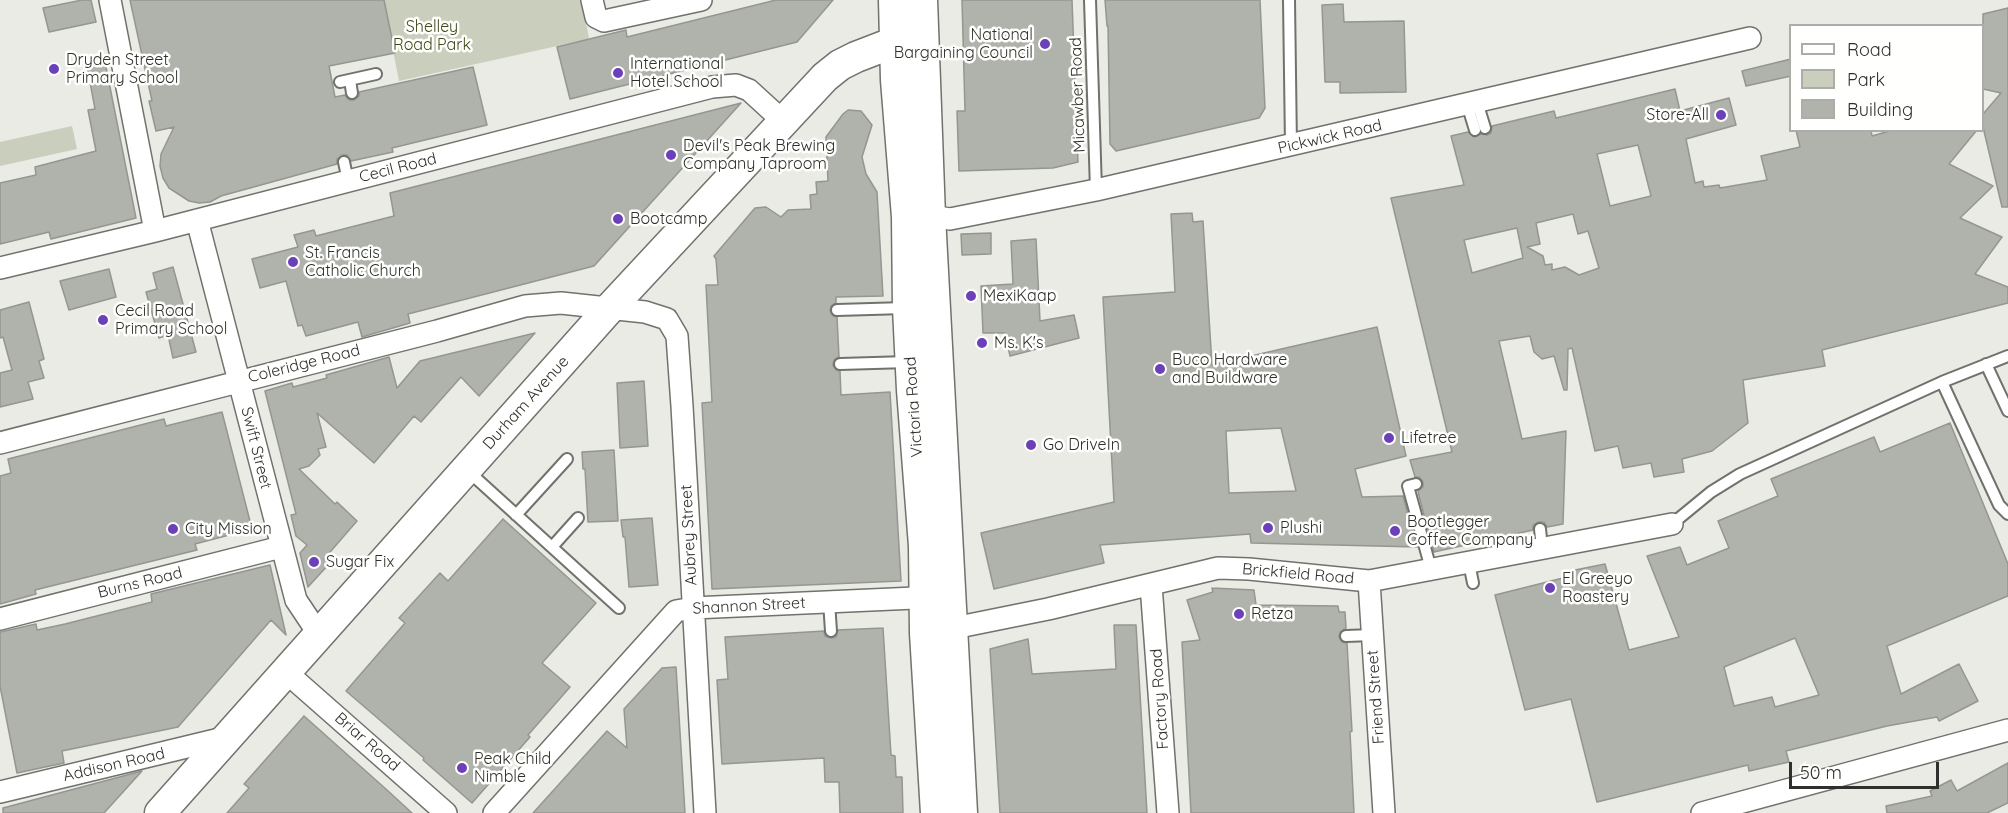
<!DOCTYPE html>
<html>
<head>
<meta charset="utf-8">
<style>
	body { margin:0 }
	#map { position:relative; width:2008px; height:813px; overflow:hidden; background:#eaebe5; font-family:Quicksand,sans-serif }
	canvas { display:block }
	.legend { position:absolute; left:1789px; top:24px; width:195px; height:108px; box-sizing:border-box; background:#fffffe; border:2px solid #acacaa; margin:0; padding:8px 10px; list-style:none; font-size:18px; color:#2f2f2d }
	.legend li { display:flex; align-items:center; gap:12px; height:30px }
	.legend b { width:30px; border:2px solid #acacaa }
	.scale { position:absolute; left:1789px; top:762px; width:150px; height:27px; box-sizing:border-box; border:3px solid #2f2f2d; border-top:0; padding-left:8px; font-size:18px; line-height:21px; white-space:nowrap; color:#2f2f2d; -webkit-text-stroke:4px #fffffe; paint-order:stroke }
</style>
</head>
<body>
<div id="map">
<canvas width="2008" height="813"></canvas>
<ul class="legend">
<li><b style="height:8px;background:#fff"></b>Road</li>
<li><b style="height:16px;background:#cacebc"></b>Park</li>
<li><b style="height:16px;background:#b0b2ac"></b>Building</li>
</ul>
<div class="scale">50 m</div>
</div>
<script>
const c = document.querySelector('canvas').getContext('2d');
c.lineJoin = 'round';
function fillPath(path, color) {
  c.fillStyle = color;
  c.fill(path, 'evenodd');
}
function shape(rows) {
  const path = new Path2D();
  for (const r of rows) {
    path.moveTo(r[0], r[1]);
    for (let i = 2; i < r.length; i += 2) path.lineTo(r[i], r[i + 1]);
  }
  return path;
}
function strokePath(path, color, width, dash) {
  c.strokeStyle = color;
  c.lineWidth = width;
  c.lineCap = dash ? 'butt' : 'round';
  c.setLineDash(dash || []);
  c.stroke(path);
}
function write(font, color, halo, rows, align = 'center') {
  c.font = font + ' Quicksand,sans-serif';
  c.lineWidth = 5;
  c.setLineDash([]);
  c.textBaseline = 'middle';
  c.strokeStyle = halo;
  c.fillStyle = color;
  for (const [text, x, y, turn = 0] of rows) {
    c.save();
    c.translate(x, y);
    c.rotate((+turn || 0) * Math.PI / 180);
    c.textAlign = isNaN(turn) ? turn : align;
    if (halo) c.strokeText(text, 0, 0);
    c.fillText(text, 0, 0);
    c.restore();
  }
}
const green = shape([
	[383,0,582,0,589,39,399,81],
	[72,126,77,149,0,166,0,142]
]);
const building = shape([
	[82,0,91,0,96,22,49,32,43,8,82,0],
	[130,0,384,0,395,53,329,66,335,97,345,95,349,100,354,100,359,96,359,92,473,67,487,125,392,148,393,152,351,161,347,155,342,155,337,159,337,164,221,196,210,202,199,203,189,201,169,188,163,178,160,166,161,154,174,127,156,131,149,101,152,101,130,0],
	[776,0,833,0,797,42,570,99,557,47,626,30,627,37,776,0],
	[962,0,1072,0,1078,162,1053,168,959,171,957,111,965,111,962,0],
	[1105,0,1260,0,1265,108,1259,118,1116,151,1110,144,1108,26,1107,26,1105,0],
	[1343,4,1344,22,1404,21,1406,92,1340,93,1340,82,1325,82,1322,5,1343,4],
	[2008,8,2008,207,2002,207,1983,127,1983,114,2001,93,1983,89,1983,14,2008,8],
	[1791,59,1791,76,1746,86,1742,71,1791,59],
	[105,62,136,218,51,239,49,232,0,244,0,183,36,175,35,167,96,151,88,110,95,109,87,66,105,62],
	[1675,89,1680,111,1729,98,1736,125,1686,139,1695,183,1703,181,1704,187,1719,185,1720,188,1767,180,1761,156,1800,147,1796,130,1871,130,1872,136,1893,130,1977,130,1949,164,1993,186,1960,218,2002,237,1975,274,2008,287,2008,303,1822,350,1825,366,1743,380,1748,423,1712,451,1682,459,1684,472,1654,477,1651,463,1623,468,1618,446,1595,451,1572,348,1568,349,1567,390,1564,390,1554,356,1542,359,1534,352,1530,336,1499,341,1522,439,1566,431,1563,524,1547,527,1544,522,1539,522,1533,525,1533,530,1434,552,1419,496,1418,491,1423,487,1423,482,1419,477,1415,477,1410,460,1452,452,1391,198,1464,185,1451,136,1468,132,1474,137,1481,134,1487,135,1491,133,1492,126,1554,111,1556,118,1675,89],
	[1638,145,1651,196,1610,206,1597,154,1638,145],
	[1573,214,1578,234,1588,231,1599,268,1579,275,1565,267,1552,270,1552,264,1545,265,1543,256,1527,247,1540,244,1536,223,1573,214],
	[1517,228,1523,258,1472,273,1464,240,1517,228],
	[741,103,594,266,408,314,410,323,362,337,358,322,306,336,302,325,298,326,286,281,260,288,252,259,298,247,294,235,314,230,316,236,394,216,390,193,741,103],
	[848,110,861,111,872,125,862,157,866,174,877,192,883,296,836,297,836,303,831,306,830,311,833,316,837,317,839,357,834,360,833,365,836,370,840,371,841,395,890,392,901,581,712,589,702,403,712,402,706,285,718,285,716,259,714,256,755,208,766,207,781,217,788,210,811,209,810,195,817,194,816,182,828,181,826,137,843,114,848,110],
	[1192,213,1193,222,1203,221,1212,365,1377,327,1406,456,1355,469,1362,497,1403,496,1417,547,1251,543,1250,534,1100,545,1104,563,994,589,981,533,1114,502,1103,297,1175,292,1171,214,1192,213],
	[1281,428,1296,491,1229,493,1226,431,1281,428],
	[991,233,991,254,962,255,961,234,991,233],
	[1036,239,1040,321,1074,315,1079,338,1010,356,1005,333,983,333,981,286,1013,284,1011,241,1036,239],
	[173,267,196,352,173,358,168,335,159,338,146,292,157,289,153,273,173,267],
	[109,269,116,297,69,310,60,281,109,269],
	[29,302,44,359,39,361,44,378,28,382,33,399,0,407,0,373,12,370,3,337,0,338,0,310,29,302],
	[535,333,479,396,461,377,421,422,414,416,374,463,317,413,326,447,318,449,320,455,309,466,299,469,335,504,337,502,357,521,324,559,329,564,308,587,300,553,307,545,296,536,291,515,296,514,265,391,292,383,293,387,327,378,326,375,389,357,397,388,420,361,535,333],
	[644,381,648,446,620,448,617,383,644,381],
	[222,412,252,529,195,544,197,550,35,590,36,594,0,604,0,476,11,473,8,459,164,419,166,426,222,412],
	[1950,423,2008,564,2008,596,1887,646,1901,694,1959,664,1978,701,1939,721,1937,717,1887,726,1786,751,1789,762,1749,771,1748,765,1597,802,1571,699,1525,710,1495,595,1571,576,1570,571,1605,564,1629,650,1679,637,1647,556,1680,547,1687,565,1729,548,1718,521,1778,496,1771,479,1874,437,1880,452,1950,423],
	[1795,638,1819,695,1775,707,1772,697,1734,706,1724,667,1795,638],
	[614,450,618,521,588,522,585,469,583,469,582,452,614,450],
	[652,518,658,585,629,587,625,537,623,537,621,520,652,518],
	[503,519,596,603,542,663,570,687,528,735,530,737,472,803,423,760,424,758,346,691,405,623,399,618,440,573,448,581,503,519],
	[270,565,286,635,271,620,178,727,62,751,64,763,17,773,0,686,0,632,36,624,37,630,65,624,152,602,151,594,270,565],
	[1212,588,1254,590,1256,605,1338,606,1339,612,1345,612,1346,628,1340,632,1339,637,1342,642,1347,643,1352,731,1350,732,1354,813,1191,813,1182,642,1200,640,1187,600,1213,592,1212,588],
	[1114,625,1136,625,1147,813,1000,813,990,649,1028,639,1032,674,1116,669,1114,625],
	[883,628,891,755,895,756,896,777,902,777,903,813,840,813,839,782,825,782,824,758,722,764,717,680,728,679,725,637,824,631,825,636,831,638,836,637,838,630,883,628],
	[676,667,685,813,533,813,607,731,627,748,624,709,662,668,676,667],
	[304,716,387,790,412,813,227,813,249,788,244,784,304,716],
	[2008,763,2008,803,1987,813,1887,813,1886,806,1932,796,1930,791,1951,780,1957,791,2008,763],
	[142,771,104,813,3,813,3,808,142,771]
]);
const lane = shape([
	[1090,0,1096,190],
	[1289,0,1291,146],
	[350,80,352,93],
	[340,82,376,74],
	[1477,102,1485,128],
	[1467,104,1475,130],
	[344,162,348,181],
	[837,310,905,308],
	[840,364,908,362],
	[1986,364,2008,411],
	[1942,382,1999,505,2008,514],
	[468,471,619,608],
	[1416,484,1408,486,1431,569],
	[516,515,567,459],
	[1672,524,1711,492,1740,474,1942,382,2008,356],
	[1540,529,1542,548],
	[552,547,578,518],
	[1469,563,1473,583],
	[829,602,831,631],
	[1346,636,1373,635]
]);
const street = shape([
	[110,0,155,231],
	[592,0,596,17,604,21,701,0],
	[917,217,930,216,950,219,1096,190,1750,38],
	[197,220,296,600,320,636],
	[0,268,155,231,712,87,736,85,749,90,784,122],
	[0,443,437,331,525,306,561,303,645,312,667,319,677,336,682,406,705,813],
	[1369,581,1384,813],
	[1151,585,1168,813],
	[0,619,281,547],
	[939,631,1048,609,1218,568,1249,569,1369,581,1672,524],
	[287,673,446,813],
	[0,792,228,737],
	[494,813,676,611,693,608,937,597],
	[1702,813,2008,730]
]);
const secondary = shape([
	[894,0,896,80,907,217,908,308,912,390,924,546,925,633,936,813],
	[922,0,930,216,962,813],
	[160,813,609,309,825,77,840,65,856,57,895,42,922,37]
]);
const markers = [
	[1045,44,6,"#6c40b8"],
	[54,69,6,"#6c40b8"],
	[618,73,6,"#6c40b8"],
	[1721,115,6,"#6c40b8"],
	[671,155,6,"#6c40b8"],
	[618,219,6,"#6c40b8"],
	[293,262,6,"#6c40b8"],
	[971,296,6,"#6c40b8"],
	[103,320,6,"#6c40b8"],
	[982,343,6,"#6c40b8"],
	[1160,369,6,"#6c40b8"],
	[1389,438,6,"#6c40b8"],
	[1031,445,6,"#6c40b8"],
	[1268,528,6,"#6c40b8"],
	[173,529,6,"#6c40b8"],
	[1395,531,6,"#6c40b8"],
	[314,562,6,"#6c40b8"],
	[1550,588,6,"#6c40b8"],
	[1239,614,6,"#6c40b8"],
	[462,768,6,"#6c40b8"]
];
const parkNames = [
	["Shelley",432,27],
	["Road Park",432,45]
];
const poiNames = [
	["National",1033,35,"right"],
	["Bargaining Council",1033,53,"right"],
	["Dryden Street",66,60],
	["Primary School",66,78],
	["International",630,64],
	["Hotel School",630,82],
	["Store-All",1709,115,"right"],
	["Devil's Peak Brewing",683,146],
	["Company Taproom",683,164],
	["Bootcamp",630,219],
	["St. Francis",305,253],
	["Catholic Church",305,271],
	["MexiKaap",983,296],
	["Cecil Road",115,311],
	["Primary School",115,329],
	["Ms. K's",994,343],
	["Buco Hardware",1172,360],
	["and Buildware",1172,378],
	["Lifetree",1401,438],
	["Go DriveIn",1043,445],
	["Bootlegger",1407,522],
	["Coffee Company",1407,540],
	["Plushi",1280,528],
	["City Mission",185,529],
	["Sugar Fix",326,562],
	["El Greeyo",1562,579],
	["Roastery",1562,597],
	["Retza",1251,614],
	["Peak Child",474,759],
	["Nimble",474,777]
];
const streetNames = [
	["Micawber Road",1078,95,-92],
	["Pickwick Road",1330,137,-13],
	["Cecil Road",398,168,-14],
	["Coleridge Road",304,364,-14],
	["Durham Avenue",526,403,-48],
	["Victoria Road",914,407,-94],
	["Swift Street",256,448,76],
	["Aubrey Street",689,535,-93],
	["Brickfield Road",1298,574,5],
	["Burns Road",140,583,-14],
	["Shannon Street",749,606,-3],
	["Friend Street",1376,697,-94],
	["Factory Road",1160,699,-94],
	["Briar Road",367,742,41],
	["Addison Road",114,765,-13]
];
fillPath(green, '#cacebc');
fillPath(building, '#b0b2ac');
strokePath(building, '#959691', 1.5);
strokePath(lane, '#70726c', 14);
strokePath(street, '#70726c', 24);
strokePath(secondary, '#70726c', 33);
strokePath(lane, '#fff', 10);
strokePath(street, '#fff', 21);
strokePath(secondary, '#fff', 30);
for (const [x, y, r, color] of markers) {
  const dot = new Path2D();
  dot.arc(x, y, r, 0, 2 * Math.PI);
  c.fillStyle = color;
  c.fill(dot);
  strokePath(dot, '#fffffe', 2);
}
write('16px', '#424918', '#fffffe', parkNames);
write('16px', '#2f2f2d', '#fffffe', poiNames, 'left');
write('16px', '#2f2f2d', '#fffffe', streetNames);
</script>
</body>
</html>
